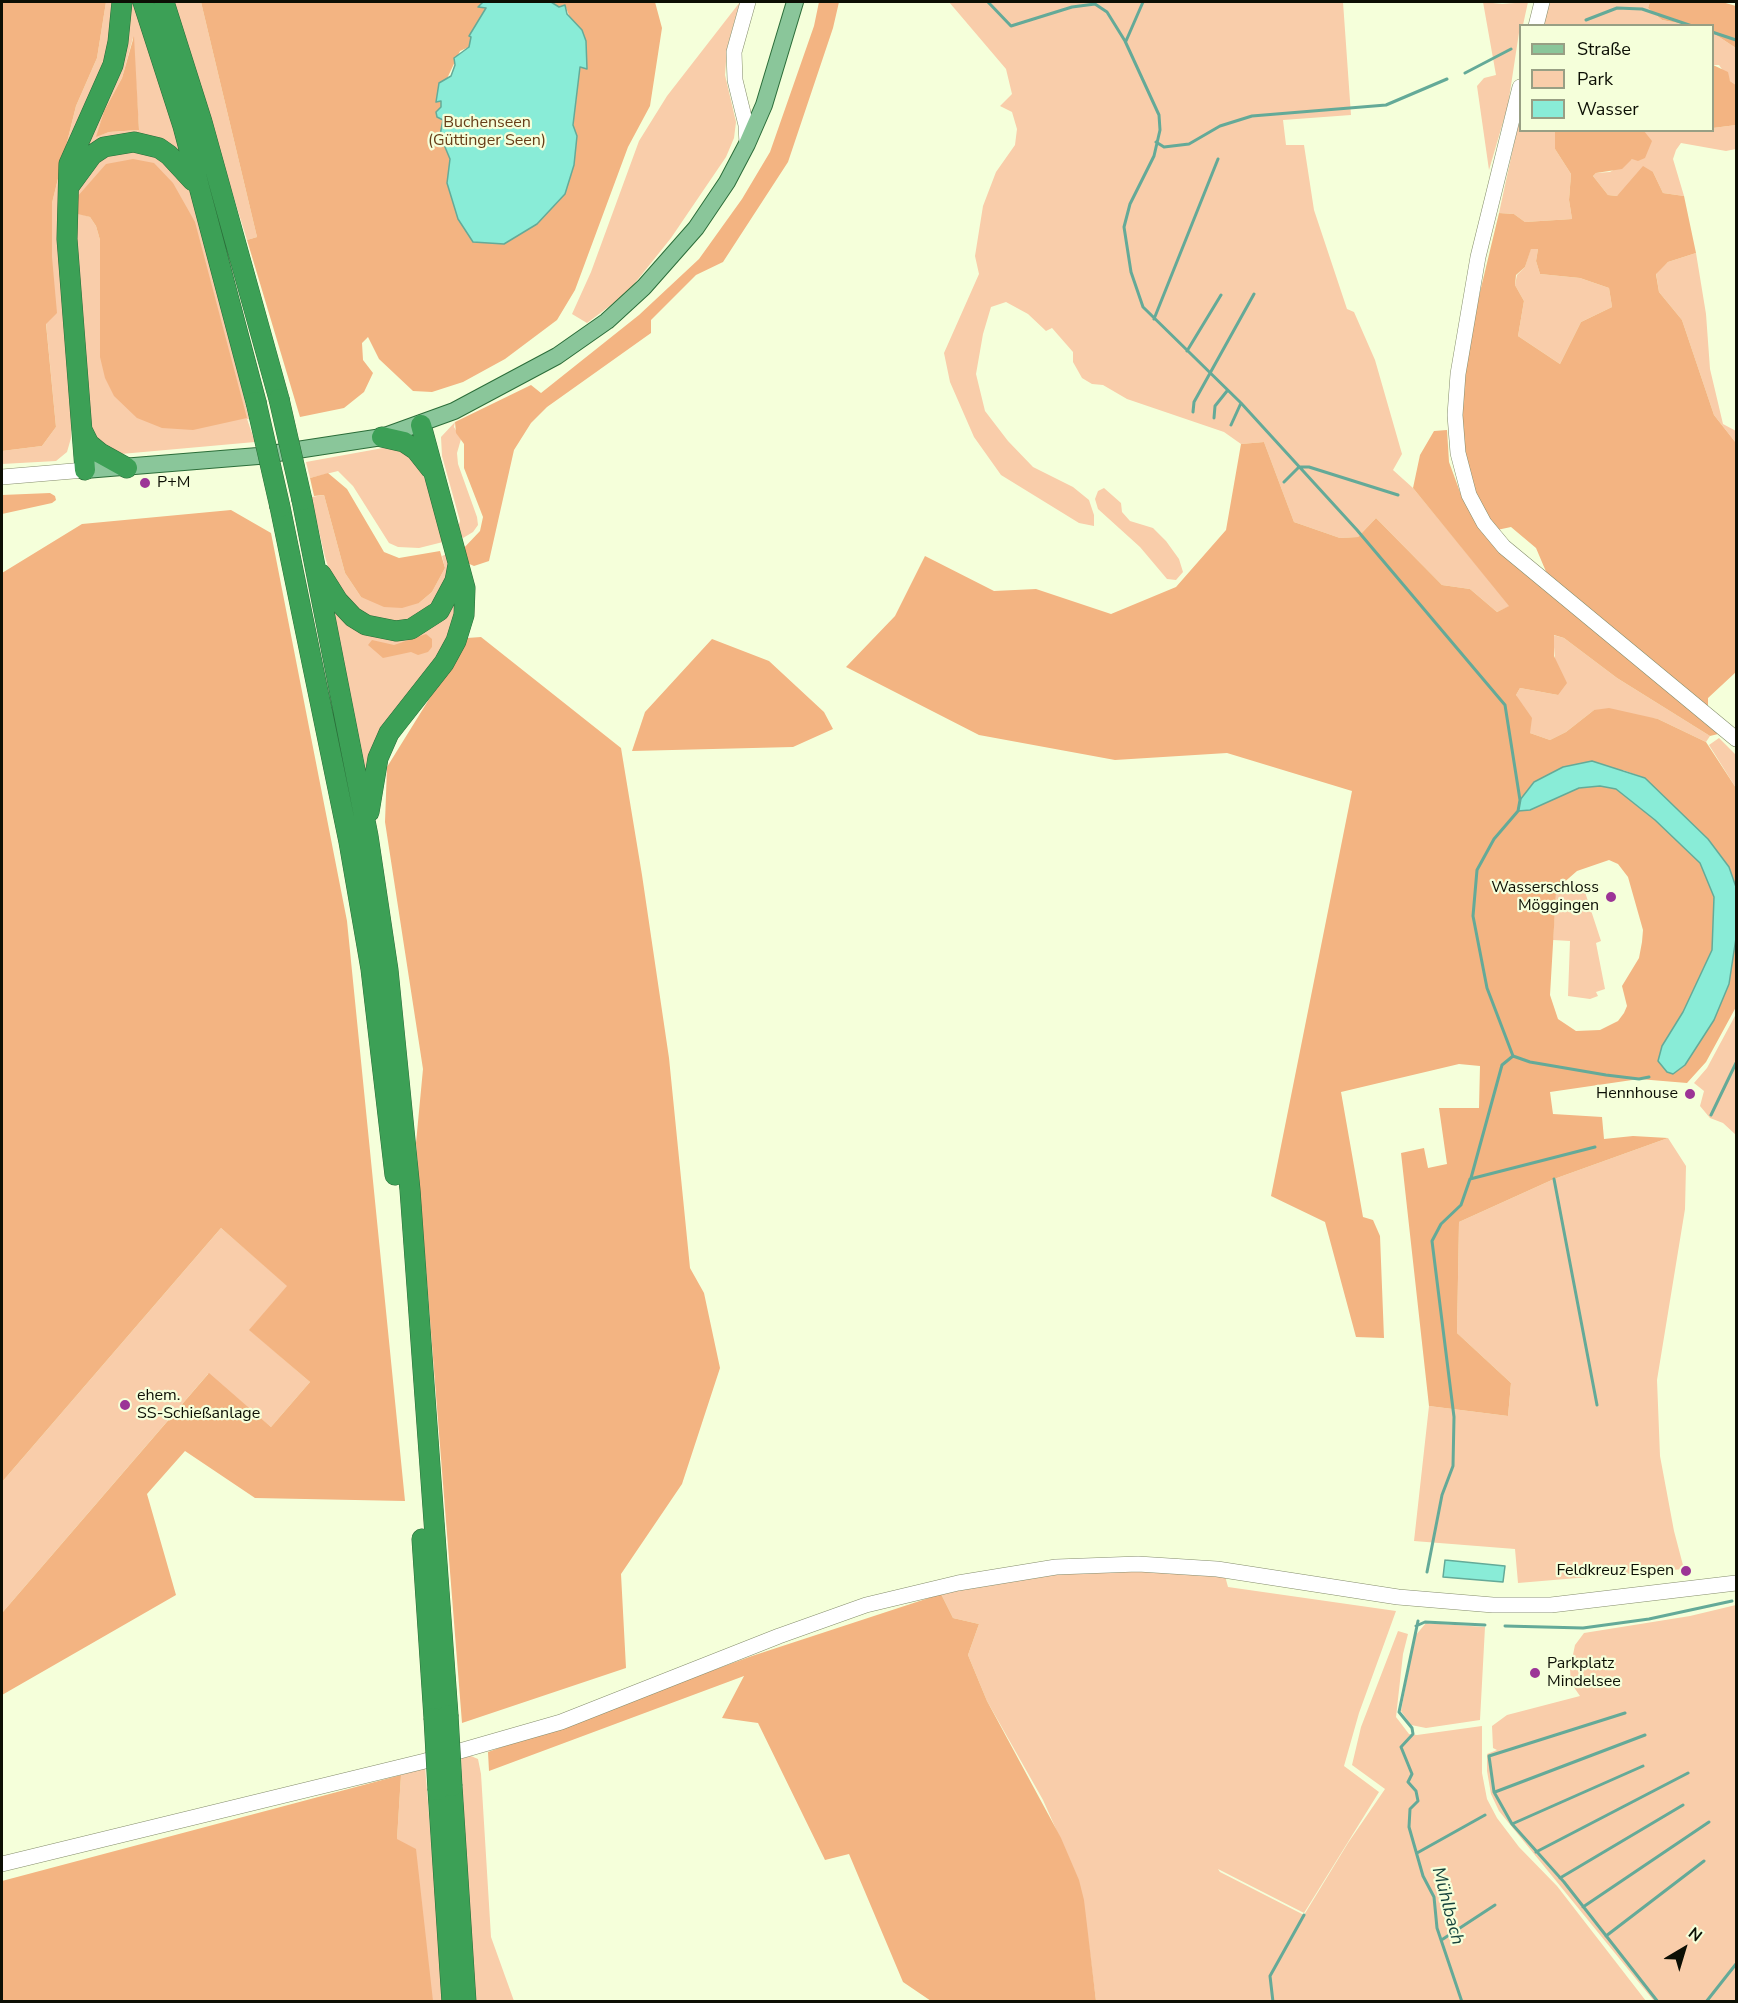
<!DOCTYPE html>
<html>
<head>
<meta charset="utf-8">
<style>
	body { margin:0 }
	#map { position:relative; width:1738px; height:2003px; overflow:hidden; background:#f5ffda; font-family:"Nunito Sans",sans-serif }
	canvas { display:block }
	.frame { position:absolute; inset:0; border:3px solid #0c0f04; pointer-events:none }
	.legend { position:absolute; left:1519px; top:24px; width:195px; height:108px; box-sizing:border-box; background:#f5ffda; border:2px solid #989f84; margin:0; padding:8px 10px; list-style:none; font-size:18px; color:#0c0f04 }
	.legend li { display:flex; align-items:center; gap:12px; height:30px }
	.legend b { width:30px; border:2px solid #989f84 }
	.north { position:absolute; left:1654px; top:1919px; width:60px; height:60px; -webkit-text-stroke:4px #f5ffda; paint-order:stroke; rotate:38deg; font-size:16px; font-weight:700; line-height:24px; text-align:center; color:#0c0f04 }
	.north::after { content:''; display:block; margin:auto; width:21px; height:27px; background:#0c0f04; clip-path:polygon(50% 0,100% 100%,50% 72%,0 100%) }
</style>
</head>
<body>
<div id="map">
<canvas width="1738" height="2003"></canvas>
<div class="frame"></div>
<ul class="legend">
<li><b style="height:8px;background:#8ac69a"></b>Straße</li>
<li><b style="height:16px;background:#f9cdaa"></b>Park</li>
<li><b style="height:16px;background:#89ecd7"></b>Wasser</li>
</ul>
<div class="north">N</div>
</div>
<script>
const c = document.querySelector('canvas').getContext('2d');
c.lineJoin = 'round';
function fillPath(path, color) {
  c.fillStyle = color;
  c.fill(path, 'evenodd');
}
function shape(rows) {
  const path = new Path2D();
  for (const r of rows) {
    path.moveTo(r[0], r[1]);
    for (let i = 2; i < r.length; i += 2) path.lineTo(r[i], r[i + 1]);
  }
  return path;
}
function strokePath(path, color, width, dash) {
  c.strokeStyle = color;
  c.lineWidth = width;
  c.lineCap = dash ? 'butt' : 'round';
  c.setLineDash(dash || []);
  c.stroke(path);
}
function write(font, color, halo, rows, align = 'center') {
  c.font = font + ' "Nunito Sans",sans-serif';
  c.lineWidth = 4.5;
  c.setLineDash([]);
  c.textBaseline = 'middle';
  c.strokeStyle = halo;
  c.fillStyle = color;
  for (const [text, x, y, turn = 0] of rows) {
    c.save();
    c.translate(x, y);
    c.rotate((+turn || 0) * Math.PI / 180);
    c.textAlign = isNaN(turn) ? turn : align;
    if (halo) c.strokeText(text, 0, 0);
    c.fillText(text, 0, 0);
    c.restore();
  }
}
const green = shape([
	[106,2,116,2,112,44,78,126,71,438,67,452,56,461,2,464,2,451,42,446,56,427,46,323,52,257,52,203,76,106,97,58],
	[127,2,136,2,187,162,158,142,79,161],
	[133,38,139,130,109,132,97,136,104,111,122,78],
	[173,2,201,2,257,237,247,240],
	[740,2,727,48,725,75,736,122,734,138,726,157,671,238,627,293,587,323,572,314,591,272,639,141,667,96],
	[949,2,1343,2,1351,115,1283,120,1286,145,1304,145,1314,210,1347,309,1354,312,1375,360,1402,454,1393,470,1413,488,1510,606,1497,612,1470,589,1442,585,1376,518,1358,537,1340,538,1294,522,1264,442,1241,444,1224,432,1127,399,1103,385,1092,384,1082,378,1073,362,1073,352,1052,328,1046,331,1028,314,1006,302,991,307,983,334,976,374,985,411,1008,441,1033,467,1073,487,1089,500,1094,515,1094,526,1079,523,1001,475,974,437,950,382,944,353,979,274,975,256,983,206,996,172,1015,145,1017,129,1012,112,1000,106,1012,94,1006,69],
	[1483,2,1502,4,1528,2,1523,25,1520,26,1508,105,1489,170,1477,86,1484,78,1496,75],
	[1547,2,1650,2,1648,8,1662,20,1689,25,1542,26],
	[1713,33,1736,48,1736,85,1730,81,1719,65,1713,65],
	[1520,116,1520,130,1555,131,1555,149,1571,174,1569,200,1572,219,1525,222,1514,214,1499,213],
	[1736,125,1736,149,1726,151,1681,143,1676,150,1673,159,1684,196,1663,193,1653,172,1617,196,1608,195,1593,176,1596,173,1610,172,1632,159,1645,134,1644,131,1712,130,1713,128],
	[143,148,180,171,195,198,210,252,249,419,247,419,255,442,121,454,97,445,88,423,73,193,102,156],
	[81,214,195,222,100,357,100,240,96,226,90,217],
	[1531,248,1538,249,1536,261,1540,274,1580,278,1609,288,1612,307,1581,322,1560,364,1518,336,1524,301,1515,285,1517,275,1525,267],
	[1696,253,1706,314,1710,369,1723,424,1736,431,1736,443,1714,415,1682,320,1659,292,1656,273,1668,262],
	[455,422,454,427,461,439,457,453,458,464,477,517,478,525,473,532,463,538,457,531,460,521,442,456,441,437],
	[383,448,398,448,415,460,427,483,443,542,419,548,398,547,389,543,353,486,338,471,310,478,306,462],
	[1104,488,1121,503,1122,512,1130,521,1153,528,1166,541,1179,559,1183,572,1176,580,1167,579,1140,547,1098,509,1095,499,1098,491],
	[324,495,345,573,361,597,419,603,432,592,445,568,442,556,449,553,449,578,424,616,395,626,355,613,332,579,325,557,311,497],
	[457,585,455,627,366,772,333,606,395,636],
	[1553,635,1564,638,1617,678,1710,736,1706,742,1658,719,1594,710,1566,732,1550,740,1530,733,1516,695,1520,688,1558,695],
	[1719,738,1736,755,1736,788,1709,745],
	[1584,889,1601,941,1596,943,1605,989,1596,992,1598,996,1590,999,1568,996,1570,941,1553,940,1556,893],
	[1736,1014,1736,1135,1723,1123,1710,1118,1700,1106,1704,1091,1694,1083,1707,1068],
	[1668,1138,1686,1166,1685,1209,1657,1380,1660,1456,1674,1531,1684,1569,1518,1583,1515,1549,1414,1541,1429,1406,1508,1416,1511,1383,1457,1333,1459,1222,1554,1179],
	[221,1228,288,1286,250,1330,310,1382,271,1427,208,1374,2,1613,2,1482],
	[1140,1569,1225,1576,1228,1587,1396,1611,1359,1713,1344,1766,1379,1792,1304,1913,1218,1869,1220,1872,1304,1915,1348,1843,1385,1789,1352,1765,1361,1727,1398,1631,1408,1634,1403,1654,1396,1717,1409,1734,1417,1735,1482,1726,1482,1773,1487,1799,1497,1818,1519,1847,1557,1886,1646,2001,1096,2001,1083,1900,1060,1838,1043,1800,987,1701,968,1655,979,1624,953,1618,941,1594,1031,1576],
	[1736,1605,1736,2001,1654,2001,1499,1811,1491,1794,1487,1771,1487,1754,1497,1750,1493,1748,1492,1726,1507,1715,1580,1696,1571,1683,1570,1669,1575,1645,1584,1633,1690,1616],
	[1426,1623,1485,1627,1480,1720,1426,1728,1411,1725,1401,1711,1415,1636],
	[471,1756,478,1759,481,1774,491,1937,514,2001,474,2001,461,1758],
	[425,1766,444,2001,432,2001,397,1839,401,1775]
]);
const forest = shape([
	[2,2,106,2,97,58,76,106,52,203,52,257,57,313,46,324,56,427,42,446,2,451],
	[201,2,483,2,479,7,486,8,469,36,471,37,469,47,460,51,436,102,441,101,441,107,436,112,437,117,443,120,440,135,450,159,447,183,537,224,565,194,574,165,577,136,573,125,580,67,587,69,582,30,572,23,565,5,559,7,551,2,655,2,662,28,650,106,628,147,575,290,557,320,505,359,463,382,432,392,413,391,379,359,368,337,362,343,363,360,373,373,364,392,344,408,300,417,247,240,257,237],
	[819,2,839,2,833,28,788,162,723,262,696,275,651,320,651,333,547,407,531,423,514,450,489,561,474,566,465,562,462,550,480,531,483,517,464,468,464,444,456,433,455,422,531,385,541,393,639,315,699,259,742,199,770,152,814,26],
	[1650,2,1722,2,1736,6,1736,48,1713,33,1712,26,1689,25,1662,20,1648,8],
	[134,36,139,130,109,132,96,137,104,111,122,78],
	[1713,65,1728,72,1730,81,1736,85,1736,125,1713,128],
	[1555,131,1644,131,1652,141,1645,158,1638,161,1632,159,1622,169,1596,173,1593,176,1608,195,1617,196,1643,166,1653,172,1663,193,1684,196,1696,253,1668,262,1656,274,1659,292,1682,320,1714,415,1736,443,1736,672,1708,698,1708,720,1718,734,1710,736,1617,678,1564,638,1554,635,1554,656,1567,683,1558,695,1520,688,1516,695,1532,718,1530,733,1550,740,1566,732,1594,710,1609,708,1658,719,1706,742,1736,788,1736,887,1729,867,1708,839,1645,778,1623,770,1518,811,1530,810,1579,788,1600,786,1616,789,1655,820,1700,863,1714,897,1712,950,1683,1012,1662,1046,1673,1074,1685,1065,1714,1020,1729,984,1736,938,1736,1007,1706,1062,1687,1083,1639,1079,1550,1092,1553,1114,1602,1117,1604,1139,1633,1136,1668,1138,1554,1179,1459,1222,1457,1333,1511,1383,1508,1416,1429,1406,1401,1153,1424,1148,1428,1168,1447,1164,1439,1108,1479,1108,1480,1066,1459,1064,1341,1092,1363,1217,1373,1220,1380,1236,1384,1338,1356,1337,1325,1222,1271,1196,1352,791,1227,753,1115,760,979,735,846,667,895,616,925,556,994,591,1036,589,1111,614,1176,587,1226,530,1241,444,1264,442,1294,522,1340,538,1358,537,1376,518,1442,585,1470,589,1497,612,1509,606,1413,488,1420,455,1434,431,1447,430,1449,462,1460,492,1478,522,1550,581,1536,548,1511,527,1497,530,1482,509,1465,465,1460,415,1468,342,1499,213,1514,214,1525,222,1572,219,1569,200,1571,174,1555,149],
	[1531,249,1538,249,1536,261,1540,274,1580,278,1609,288,1612,307,1581,322,1560,364,1518,336,1524,301,1515,285,1516,275,1525,267],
	[1609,860,1618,864,1628,877,1643,930,1642,942,1639,958,1622,986,1627,1006,1624,1013,1618,1021,1600,1030,1576,1031,1558,1019,1550,995,1556,893,1561,885,1577,871],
	[133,159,154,163,173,183,195,222,247,418,193,430,162,428,137,418,114,396,105,378,100,357,100,240,96,226,90,217,74,213,77,197,106,164],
	[328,473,347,489,384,552,399,558,440,551,445,568,432,592,419,603,402,608,384,607,361,597,345,573,324,495,314,496,310,478],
	[50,493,55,496,56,500,52,503,2,514,2,495],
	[231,510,271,533,347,921,405,1501,255,1498,185,1451,147,1494,176,1595,2,1695,2,1613,209,1373,271,1427,310,1382,249,1330,287,1286,221,1228,2,1482,2,573,82,524],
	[426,634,432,639,432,647,428,652,418,655,411,652,383,658,368,645,372,640,394,645],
	[481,637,621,748,642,875,669,1058,690,1268,704,1293,720,1368,682,1484,621,1574,626,1668,462,1723,416,1143,423,1069,385,822,387,767,467,638],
	[712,639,769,661,824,712,833,729,793,747,632,751,645,712],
	[941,1594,953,1618,979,1624,968,1655,987,1701,1061,1838,1079,1880,1084,1900,1096,2001,931,2001,903,1982,849,1854,825,1860,758,1723,722,1718,744,1676,489,1771,488,1752,752,1656],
	[401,1775,397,1839,416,1849,433,2001,2,2001,2,1881]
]);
const water = shape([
	[483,2,551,2,559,7,565,5,567,14,582,30,586,41,587,69,580,67,573,125,577,136,574,165,565,194,537,224,504,244,473,242,458,219,447,183,450,159,440,135,443,120,437,117,436,112,441,107,441,101,436,102,439,83,451,76,455,65,454,58,469,47,471,37,469,36,486,8,478,7,483,2],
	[1592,761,1645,778,1708,839,1729,867,1736,887,1736,938,1729,984,1714,1020,1685,1065,1673,1074,1667,1072,1658,1061,1662,1046,1683,1012,1712,950,1714,897,1700,863,1655,820,1616,789,1600,786,1579,788,1530,810,1518,811,1520,800,1534,782,1563,767,1592,761],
	[1445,1560,1505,1566,1503,1582,1443,1577,1445,1560]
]);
const stream = shape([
	[988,2,1011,26,1072,7,1095,4,1107,12,1125,41,1159,115,1160,130,1154,156,1130,204,1124,227,1131,272,1143,307,1241,403,1357,530,1505,705,1520,800,1518,811,1494,839,1477,870,1473,916,1487,988,1513,1056],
	[1586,20,1617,8,1642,9,1692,26],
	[1712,32,1736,40],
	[1126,41,1143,2],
	[1465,73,1511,49],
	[1156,142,1164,147,1189,144,1220,126,1252,116,1386,105,1447,79],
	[1154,319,1218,159],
	[1187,351,1221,295],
	[1193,412,1194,402,1254,294],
	[1214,418,1215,406,1227,391],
	[1231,425,1241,403],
	[1284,482,1299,467,1309,467,1398,495],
	[1711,1115,1736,1063],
	[1471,1178,1502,1065,1513,1056,1530,1062,1606,1075,1639,1079,1649,1077],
	[1554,1179,1597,1405],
	[1427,1572,1442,1495,1453,1466,1454,1417,1432,1241,1441,1224,1461,1205,1470,1179,1595,1147],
	[1418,1621,1399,1712,1412,1728,1413,1734,1401,1747,1412,1774,1408,1782,1416,1791,1418,1801,1410,1809,1409,1827,1423,1876,1434,1897,1437,1928,1462,2002],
	[1416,1626,1425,1622,1485,1625],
	[1505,1626,1583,1628,1649,1619,1732,1601],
	[1625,1713,1489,1756,1494,1792,1512,1824,1564,1882,1658,2002],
	[1495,1792,1645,1735],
	[1512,1824,1643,1766],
	[1536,1852,1688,1773],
	[1417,1853,1485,1815],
	[1560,1878,1683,1805],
	[1583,1907,1709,1822],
	[1606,1936,1704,1861],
	[1443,1939,1495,1905],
	[1273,2002,1270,1976,1304,1915],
	[1706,2002,1736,1964]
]);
const secondary = shape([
	[1536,26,1542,2],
	[1520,87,1478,257,1458,374,1455,415,1458,453,1469,495,1484,523,1504,547,1736,739],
	[747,144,746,125,735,80,734,52,748,2],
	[2,477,85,470],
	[2,1864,425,1761,561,1722,779,1636,866,1605,958,1583,1056,1567,1138,1564,1217,1569,1398,1597,1493,1605,1551,1605,1736,1583]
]);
const primary = shape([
	[85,470,258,456,382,437,454,411,557,356,607,321,644,287,696,228,727,182,747,144,764,105,795,2]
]);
const highway = shape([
	[143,2,183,126,256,402],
	[164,2,202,122,279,399],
	[70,185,92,155,104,147,134,142,159,148,169,155,193,181],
	[82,430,89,444,100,453,127,468],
	[382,437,404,442,416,450,431,469],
	[85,470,67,239,69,164,113,65,118,42,122,2],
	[302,500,368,836,388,970,410,1190,448,1715],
	[280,507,349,842,371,969,395,1175],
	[321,574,338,601,353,617,366,625,396,631,411,629,439,611,455,581,458,565],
	[369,812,378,758,389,733,444,663,456,641,464,615,465,588,421,425],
	[422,1539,434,1718],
	[452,1786,466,2002],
	[438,1790,452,2002]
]);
const highwayBridge = shape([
	[279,399,302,500],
	[256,402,280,507],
	[448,1715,452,1786],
	[434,1718,438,1790]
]);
const markers = [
	[145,483,6,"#9c3496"],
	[1611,897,6,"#9c3496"],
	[1690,1094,6,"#9c3496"],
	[125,1405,6,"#9c3496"],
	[1686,1571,6,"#9c3496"],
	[1535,1673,6,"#9c3496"]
];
const parkNames = [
	["Buchenseen",487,123],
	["(Güttinger Seen)",487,141]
];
const poiNames = [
	["P+M",157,483],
	["Wasserschloss",1599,888,"right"],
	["Möggingen",1599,906,"right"],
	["Hennhouse",1678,1094,"right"],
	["ehem.",137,1396],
	["SS-Schießanlage",137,1414],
	["Feldkreuz Espen",1674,1571,"right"],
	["Parkplatz",1547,1664],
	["Mindelsee",1547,1682]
];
const waterNames = [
	["Mühlbach",1447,1906,75]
];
fillPath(green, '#f9cdaa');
fillPath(forest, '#f3b482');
fillPath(water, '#89ecd7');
strokePath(water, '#64aa98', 1.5);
strokePath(stream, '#64aa98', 3);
strokePath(secondary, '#858d6c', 16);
strokePath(primary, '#2b6d39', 18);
strokePath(highway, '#2b6d39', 21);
strokePath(secondary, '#fff', 15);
strokePath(primary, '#8ac69a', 16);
strokePath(highway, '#3ca056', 20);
strokePath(highwayBridge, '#2b6d39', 21, []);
strokePath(highwayBridge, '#3ca056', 20);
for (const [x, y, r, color] of markers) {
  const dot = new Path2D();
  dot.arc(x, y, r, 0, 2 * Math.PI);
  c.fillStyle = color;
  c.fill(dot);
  strokePath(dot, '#f5ffda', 2);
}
write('16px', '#673e18', '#f5ffda', parkNames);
write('16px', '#0c0f04', '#f5ffda', poiNames, 'left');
write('italic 18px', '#16433b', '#f5ffda', waterNames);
</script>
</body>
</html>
